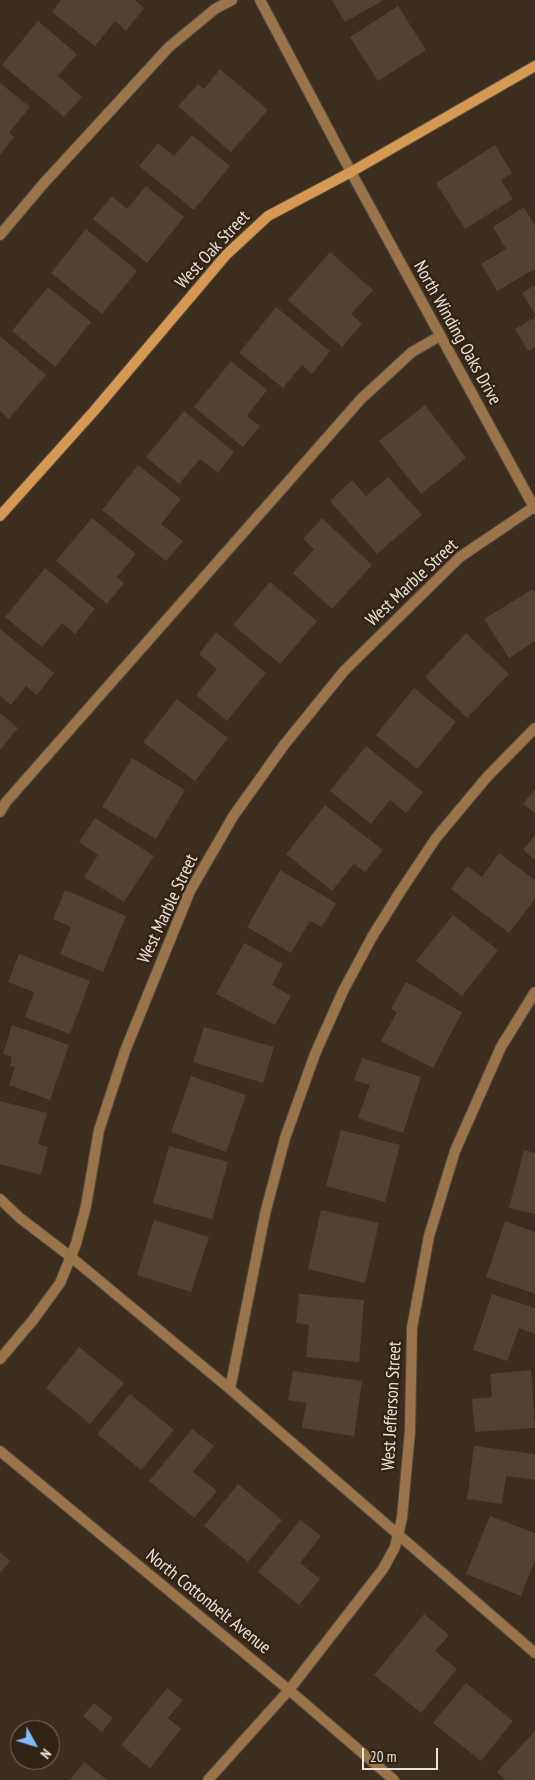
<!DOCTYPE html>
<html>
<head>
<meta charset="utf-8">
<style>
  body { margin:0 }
  #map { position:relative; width:535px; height:1780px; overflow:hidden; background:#3c2e1f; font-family:"PT Sans Narrow",sans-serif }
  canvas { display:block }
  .north { position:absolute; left:10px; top:1720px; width:50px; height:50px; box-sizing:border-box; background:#322415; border:1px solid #7c7063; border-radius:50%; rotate:129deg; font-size:14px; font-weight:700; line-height:20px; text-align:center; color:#ece2d9 }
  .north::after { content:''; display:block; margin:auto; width:18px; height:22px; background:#7ebdf9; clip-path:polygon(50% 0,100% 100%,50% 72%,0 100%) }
  .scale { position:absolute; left:362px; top:1748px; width:76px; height:22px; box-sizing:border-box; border:2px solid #ece2d9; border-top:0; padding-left:6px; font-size:15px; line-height:18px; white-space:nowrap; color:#ece2d9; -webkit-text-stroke:4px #322415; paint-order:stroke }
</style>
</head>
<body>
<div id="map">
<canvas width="535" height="1780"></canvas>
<div class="north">N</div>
<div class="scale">20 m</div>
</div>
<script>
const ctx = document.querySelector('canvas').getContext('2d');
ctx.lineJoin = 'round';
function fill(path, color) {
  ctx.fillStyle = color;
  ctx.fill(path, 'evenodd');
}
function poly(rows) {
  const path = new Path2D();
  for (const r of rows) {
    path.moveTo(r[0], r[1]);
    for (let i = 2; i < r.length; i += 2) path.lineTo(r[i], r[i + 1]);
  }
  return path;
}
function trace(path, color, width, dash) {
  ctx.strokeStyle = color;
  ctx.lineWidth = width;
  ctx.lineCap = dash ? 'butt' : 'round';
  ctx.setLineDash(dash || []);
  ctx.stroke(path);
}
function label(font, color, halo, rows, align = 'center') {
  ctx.font = font + ' "PT Sans Narrow",sans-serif';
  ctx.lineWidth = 5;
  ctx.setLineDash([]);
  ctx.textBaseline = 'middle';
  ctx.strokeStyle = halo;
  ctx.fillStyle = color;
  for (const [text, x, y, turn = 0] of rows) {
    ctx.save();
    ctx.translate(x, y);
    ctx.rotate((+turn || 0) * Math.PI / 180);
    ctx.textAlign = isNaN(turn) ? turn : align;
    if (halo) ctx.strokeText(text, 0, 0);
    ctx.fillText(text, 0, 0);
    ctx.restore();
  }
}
fill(poly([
  [61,0,135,0,144,8,126,31,115,21,95,46,52,12],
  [332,0,384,0,345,22],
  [398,6,426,50,378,81,350,37],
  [38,21,77,54,58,76,82,97,64,117,2,65],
  [220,69,268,110,231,152,178,106,198,84,204,89],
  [0,83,30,107,9,133,14,137,0,155],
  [192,135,230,166,194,210,139,166,158,143,174,156],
  [495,145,512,173,501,180,513,199,465,229,436,183],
  [146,186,184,217,147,263,93,219,112,196,127,209],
  [524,207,535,226,535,269,497,291,481,264,506,249,493,227],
  [86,229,137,271,102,314,51,273],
  [330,252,373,290,351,314,362,324,342,347,288,300],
  [535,285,535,314,522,293],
  [48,287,91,322,55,367,12,331],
  [276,307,330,351,312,374,302,365,283,388,239,353],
  [535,317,535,347,528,351,515,329],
  [0,336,46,375,9,419,0,411],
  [231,361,267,390,247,416,260,426,243,447,194,407],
  [425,405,466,458,421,494,379,441],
  [184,411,234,452,218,473,200,459,179,484,146,457],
  [138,465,181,499,161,524,183,541,166,561,102,510],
  [388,477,422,515,377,554,330,501,352,480,366,496],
  [92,518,136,554,117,577,124,583,107,604,56,561],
  [322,518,372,565,332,609,293,573,314,549,303,539],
  [45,568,95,609,75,634,62,623,42,647,5,617],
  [270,582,317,621,280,664,233,625],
  [533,589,535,592,535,641,509,658,484,619],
  [0,629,54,673,37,695,26,686,11,705,0,696],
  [216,632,266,673,227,721,196,695,217,669,199,654],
  [466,633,509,674,467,718,425,677],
  [414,688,456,722,417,769,376,735],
  [177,699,228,738,195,781,143,742],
  [0,713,18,728,0,750],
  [366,746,423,792,406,813,390,800,371,824,330,791],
  [132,758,185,790,156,839,102,807],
  [535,789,535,813,523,804],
  [325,805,383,850,365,872,354,864,332,891,286,854],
  [95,818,154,856,124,902,84,877,98,855,79,842],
  [535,835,535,860,523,850],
  [499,853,535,880,535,899,509,933,451,889,467,866,482,877],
  [280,870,336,903,322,927,310,921,291,953,247,927],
  [65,890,126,916,103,972,60,954,71,927,53,919],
  [453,915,498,950,462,996,416,961],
  [244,943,283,964,272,985,291,996,275,1025,216,994],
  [19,954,90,981,70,1034,25,1017,34,992,8,982],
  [406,982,462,1012,433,1068,381,1041,397,1012,391,1009],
  [12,1025,69,1045,50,1100,9,1085,15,1067,10,1066,12,1057,3,1054],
  [204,1027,274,1047,263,1083,193,1062],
  [362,1058,421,1077,403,1133,358,1118,370,1085,354,1080],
  [191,1076,246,1095,226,1152,171,1132],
  [0,1101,47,1113,38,1144,48,1147,41,1175,0,1164],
  [341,1130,400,1145,385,1202,326,1186],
  [169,1146,228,1162,212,1219,153,1203],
  [524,1150,535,1153,535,1214,509,1208],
  [321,1210,379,1223,365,1283,308,1269],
  [154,1220,209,1237,191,1292,137,1275],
  [505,1221,535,1232,535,1294,486,1277],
  [299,1294,364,1300,359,1362,306,1357,309,1325,296,1323],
  [492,1294,535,1308,535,1334,519,1328,507,1361,473,1350],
  [79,1347,124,1383,90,1424,46,1388],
  [531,1370,535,1428,475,1432,472,1399,492,1397,490,1374],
  [293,1371,362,1381,354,1436,302,1428,306,1403,288,1400],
  [130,1394,174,1430,141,1470,97,1434],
  [192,1429,214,1446,193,1472,217,1491,194,1518,149,1481],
  [474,1446,535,1454,535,1480,506,1476,502,1504,467,1499],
  [238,1484,282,1520,248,1562,204,1526],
  [490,1516,535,1533,535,1560,521,1596,466,1574],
  [300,1520,321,1536,300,1563,320,1579,299,1605,258,1572],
  [0,1552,10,1561,0,1573],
  [424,1614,449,1635,435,1651,457,1669,421,1713,374,1675],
  [466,1683,513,1721,481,1761,433,1723],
  [167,1688,183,1700,168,1718,181,1729,150,1768,121,1745],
  [94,1703,113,1718,102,1732,83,1716],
  [535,1731,535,1780,506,1780,497,1772],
  [84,1762,107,1780,70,1780]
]), '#514232');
const lane = poly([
  [0,235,44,183,169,47,215,9,232,0],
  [535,728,487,777,436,838,400,892,372,937,343,991,315,1054,285,1138,265,1214,230,1389,535,1653],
  [0,812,6,802,361,399,412,352,440,336],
  [0,1199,20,1218,71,1257,230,1389]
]);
const street = poly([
  [260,0,351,172,535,509],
  [0,1359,33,1320,60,1283,76,1244,86,1206,99,1130,125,1051,190,891,234,815,284,745,344,671,460,557,534,507],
  [0,1451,289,1690,394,1780],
  [208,1780,289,1690,383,1569,395,1547,402,1518,410,1431,412,1328,429,1236,455,1151,501,1047,535,992]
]);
const secondary = poly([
  [0,516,94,411,226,255,268,216,351,172,535,66]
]);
trace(lane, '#584b3d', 12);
trace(street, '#584b3d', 12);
trace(secondary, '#584b3d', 12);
trace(lane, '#9a744a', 10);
trace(street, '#9a744a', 10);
trace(secondary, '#d69953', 10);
label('18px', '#ece2d9', '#322415', [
  ["West Oak Street",213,250,-47],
  ["North Winding Oaks Drive",457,333,61],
  ["West Marble Street",412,583,-43],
  ["West Marble Street",168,909,-65],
  ["West Jefferson Street",392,1406,-87],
  ["North Cottonbelt Avenue",208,1602,39]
]);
</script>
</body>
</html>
